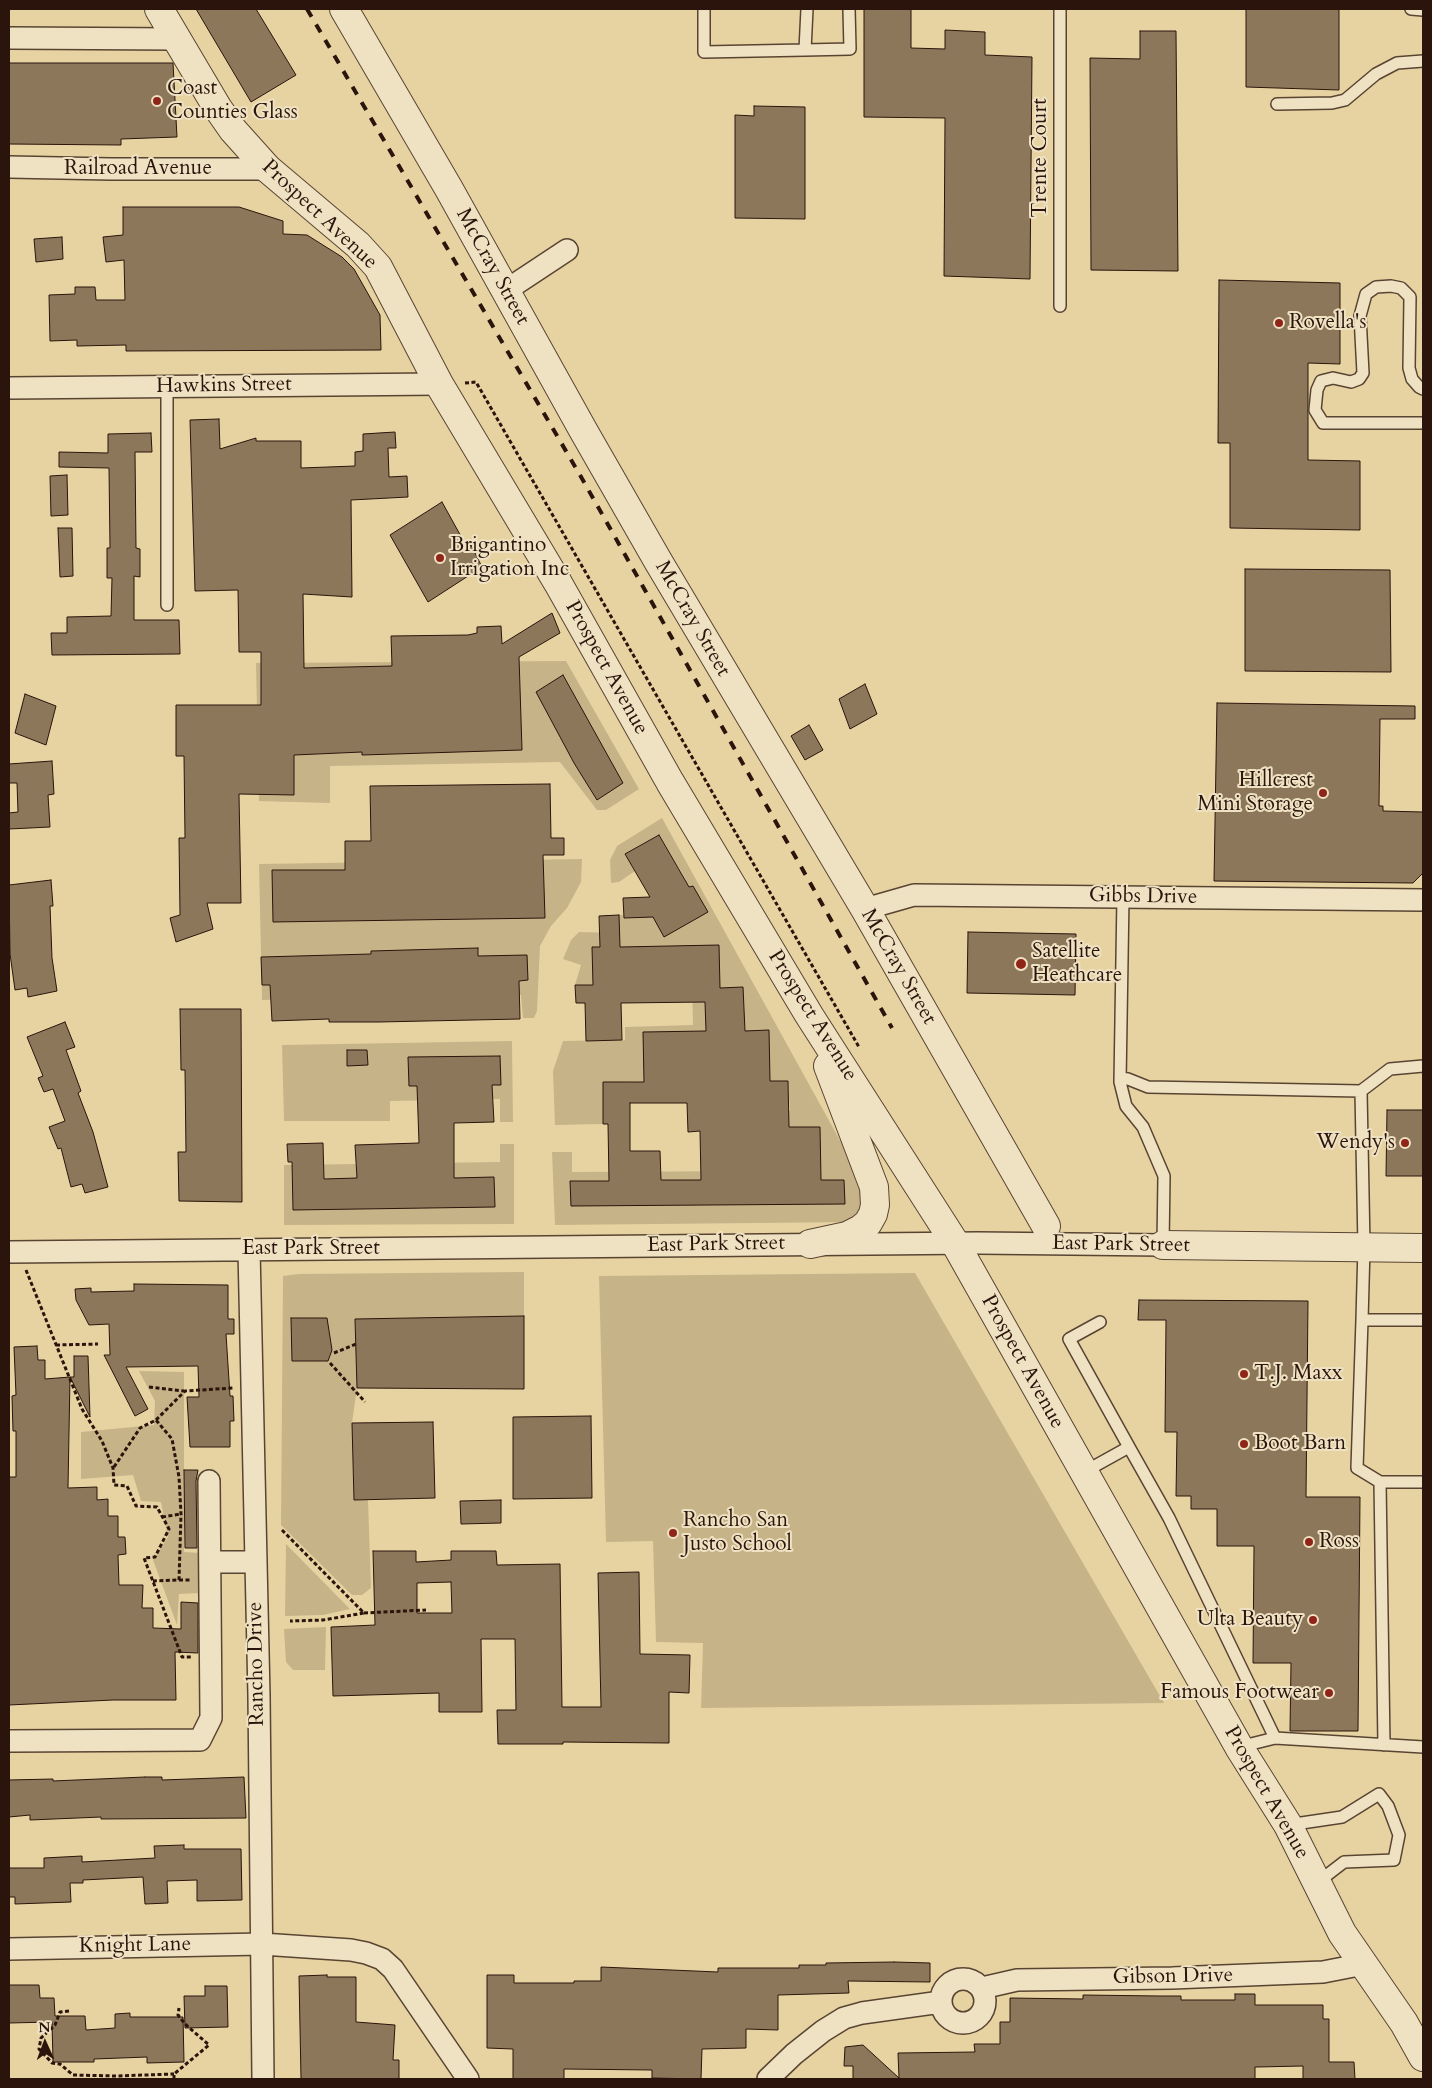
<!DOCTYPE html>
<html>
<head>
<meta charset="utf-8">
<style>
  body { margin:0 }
  #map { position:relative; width:1432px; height:2088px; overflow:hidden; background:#e7d3a2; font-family:Cardo,serif }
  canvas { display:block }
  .frame { position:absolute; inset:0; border:10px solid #2a140c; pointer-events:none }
  .north { position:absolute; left:20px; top:2018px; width:50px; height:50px; -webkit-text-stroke:4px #efe2c3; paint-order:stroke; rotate:358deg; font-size:14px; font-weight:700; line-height:20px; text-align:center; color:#2a140c }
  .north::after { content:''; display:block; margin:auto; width:18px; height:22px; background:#2a140c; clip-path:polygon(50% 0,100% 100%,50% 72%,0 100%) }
</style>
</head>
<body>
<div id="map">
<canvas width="1432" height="2088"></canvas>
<div class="frame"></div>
<div class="north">N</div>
</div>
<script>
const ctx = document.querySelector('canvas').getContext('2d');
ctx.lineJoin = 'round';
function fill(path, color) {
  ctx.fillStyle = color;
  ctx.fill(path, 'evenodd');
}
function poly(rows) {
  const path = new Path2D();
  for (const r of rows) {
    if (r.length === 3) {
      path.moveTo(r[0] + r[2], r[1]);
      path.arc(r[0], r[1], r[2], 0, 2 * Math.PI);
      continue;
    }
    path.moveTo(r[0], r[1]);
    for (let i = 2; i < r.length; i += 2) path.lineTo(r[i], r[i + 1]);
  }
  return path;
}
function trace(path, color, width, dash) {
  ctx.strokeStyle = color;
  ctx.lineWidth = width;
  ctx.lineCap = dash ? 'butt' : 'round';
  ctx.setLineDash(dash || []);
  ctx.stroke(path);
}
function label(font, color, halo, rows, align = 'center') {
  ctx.font = font + ' Cardo,serif';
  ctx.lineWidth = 4;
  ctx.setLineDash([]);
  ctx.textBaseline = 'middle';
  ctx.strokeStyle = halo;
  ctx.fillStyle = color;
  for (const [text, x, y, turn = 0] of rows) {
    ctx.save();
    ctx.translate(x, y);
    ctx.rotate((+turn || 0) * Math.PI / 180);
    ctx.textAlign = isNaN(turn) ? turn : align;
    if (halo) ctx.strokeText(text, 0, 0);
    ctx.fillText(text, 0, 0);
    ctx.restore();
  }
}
fill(poly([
  [566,661,639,789,606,810,597,810,560,762,330,766,330,803,259,801,256,663],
  [662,818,869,1193,855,1222,555,1225,552,1152,572,1152,572,1172,765,1171,765,1113,790,1111,788,1081,603,1082,603,1124,555,1125,553,1071,563,1041,625,1040,625,1027,693,1025,692,983,575,985,581,965,563,959,571,940,579,932,619,933,619,915,624,915,624,918,707,912,692,886,652,909,651,899,685,879,659,835,625,854,635,871,619,882,611,883,610,860,617,846],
  [582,859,581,882,567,908,551,926,540,946,537,1011,534,1018,523,1018,521,995,262,1000,259,864],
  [512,1041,513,1122,500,1122,500,1099,390,1101,390,1121,284,1121,282,1045],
  [500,1144,514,1144,514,1224,284,1225,284,1165,500,1162],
  [524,1272,524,1316,355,1319,357,1388,352,1423,354,1499,368,1500,371,1588,362,1595,352,1595,281,1525,283,1276,299,1274],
  [915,1273,1164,1703,701,1708,703,1643,656,1642,653,1541,606,1542,599,1276],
  [139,1371,184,1372,184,1552,201,1553,200,1593,179,1594,177,1625,153,1560,168,1537,161,1502,141,1501,133,1475,81,1479,81,1432,154,1425,155,1401],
  [286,1544,350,1609,323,1615,285,1616],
  [326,1627,325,1670,293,1670,286,1662,284,1629]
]), '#c7b388');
const building = poly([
  [196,9,256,9,296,75,251,102,196,9],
  [864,9,911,9,911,48,945,49,945,30,985,32,985,55,1032,57,1030,279,944,276,945,118,864,117,864,9],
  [1246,9,1339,9,1339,90,1246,87,1246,9],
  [1140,31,1176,31,1178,271,1091,270,1090,58,1140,59,1140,31],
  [9,63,173,63,177,137,121,139,121,145,9,144,9,63],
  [754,106,805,107,805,219,735,218,735,115,754,116,754,106],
  [123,207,239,207,283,221,283,234,307,235,342,257,354,269,380,315,381,350,126,351,126,345,77,346,77,340,50,341,49,295,75,294,75,287,95,287,96,300,125,300,124,260,106,262,103,237,123,235,123,207],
  [62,237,63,259,36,262,34,239,62,237],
  [1219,280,1340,283,1340,364,1308,363,1308,460,1360,461,1360,530,1230,528,1230,443,1218,443,1219,280],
  [219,419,220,449,256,438,256,441,301,441,301,468,355,466,355,452,363,451,363,434,395,432,396,448,388,448,389,477,407,476,408,497,351,500,352,597,303,594,304,668,392,666,391,636,468,635,477,633,477,627,501,626,502,644,552,613,560,633,519,657,522,750,362,755,362,752,294,755,294,795,239,794,241,903,207,903,213,929,176,942,170,918,180,915,179,838,185,838,184,756,176,756,176,705,261,705,261,652,239,652,238,590,195,591,190,420,219,419],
  [151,433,152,452,135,452,136,548,140,549,140,577,134,576,134,620,179,620,180,654,52,655,51,633,67,633,67,617,111,616,112,578,107,578,107,548,110,548,109,468,59,467,59,452,108,453,108,434,151,433],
  [67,475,68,515,51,516,50,476,67,475],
  [442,502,468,549,471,545,482,567,428,602,390,535,442,502],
  [58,528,72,528,73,576,60,577,58,528],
  [1245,569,1390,570,1391,672,1245,671,1245,569],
  [563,675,623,783,597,800,574,763,536,692,563,675],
  [865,684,877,714,850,729,839,699,865,684],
  [25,694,56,706,46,745,15,733,25,694],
  [1217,703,1415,706,1415,719,1380,719,1379,806,1383,806,1383,811,1423,812,1423,873,1413,883,1214,881,1217,703],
  [809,725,823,750,805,760,791,736,809,725],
  [52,761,54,794,48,795,50,827,9,829,9,813,18,812,17,783,9,783,9,764,52,761],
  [550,784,551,838,564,838,564,855,543,855,545,918,273,922,272,870,345,870,345,841,371,841,370,786,550,784],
  [659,835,689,887,693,886,708,912,664,937,653,917,624,918,623,898,650,897,625,854,659,835],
  [51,880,53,906,50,906,52,958,57,991,28,997,27,988,15,990,10,954,9,885,51,880],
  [619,915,620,947,719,945,720,988,743,987,745,1031,769,1030,770,1081,788,1081,789,1127,820,1127,821,1180,844,1180,845,1204,571,1206,570,1181,609,1181,608,1124,603,1124,603,1082,644,1082,643,1032,706,1031,705,1002,621,1003,622,1040,586,1041,585,1003,576,1003,575,985,593,985,592,947,600,947,599,916,619,915],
  [630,1103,687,1103,688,1132,700,1131,701,1180,661,1180,660,1151,630,1151,630,1103],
  [968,932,1076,934,1075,995,967,993,968,932],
  [478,948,478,956,527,955,528,980,519,981,520,1019,379,1022,329,1022,329,1019,272,1021,270,985,262,985,261,957,371,954,371,951,478,948],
  [180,1009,241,1009,242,1202,179,1201,178,1152,186,1152,185,1070,181,1070,180,1009],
  [65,1022,75,1047,66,1050,81,1091,78,1093,93,1132,108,1187,85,1193,82,1184,71,1187,61,1148,58,1149,49,1127,65,1121,53,1089,44,1092,38,1078,43,1076,27,1037,65,1022],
  [347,1050,367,1050,368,1065,347,1066,347,1050],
  [500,1056,501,1085,492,1085,494,1122,454,1123,454,1178,494,1177,495,1207,293,1210,292,1162,288,1162,287,1144,323,1143,324,1179,357,1178,355,1145,419,1143,417,1086,409,1086,408,1057,500,1056],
  [1387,1110,1423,1110,1423,1176,1386,1176,1387,1110],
  [134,1284,228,1285,228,1319,234,1319,234,1334,226,1334,230,1396,233,1396,234,1421,230,1421,230,1447,190,1447,187,1397,199,1397,198,1366,126,1367,148,1409,135,1416,104,1355,110,1355,109,1324,89,1325,76,1300,75,1289,91,1288,91,1292,134,1291,134,1284],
  [1139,1300,1308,1301,1306,1497,1360,1497,1358,1731,1290,1731,1291,1663,1253,1663,1254,1546,1217,1546,1217,1509,1191,1509,1191,1496,1176,1496,1177,1432,1165,1432,1166,1320,1138,1320,1139,1300],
  [524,1316,524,1389,357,1388,355,1319,524,1316],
  [291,1318,327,1318,332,1350,328,1361,292,1361,291,1318],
  [37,1346,38,1360,45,1360,45,1379,70,1377,68,1488,97,1487,97,1500,108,1499,108,1516,118,1516,118,1537,125,1537,126,1554,118,1555,119,1585,143,1585,142,1608,153,1608,153,1628,181,1629,181,1602,198,1603,198,1653,175,1652,176,1700,113,1700,9,1705,9,1477,16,1477,16,1431,13,1431,12,1396,16,1395,14,1347,37,1346],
  [74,1356,88,1356,90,1417,70,1377,74,1377,74,1356],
  [591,1416,592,1498,513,1499,513,1417,591,1416],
  [433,1422,435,1498,354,1500,352,1423,433,1422],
  [184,1470,198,1470,196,1481,197,1548,185,1548,184,1470],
  [501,1500,501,1523,461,1524,460,1501,501,1500],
  [373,1551,416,1551,416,1562,451,1560,451,1551,496,1551,497,1565,560,1564,562,1707,601,1707,598,1573,639,1572,640,1654,690,1655,689,1693,669,1692,669,1743,563,1742,563,1744,498,1744,497,1710,516,1710,515,1639,481,1639,482,1712,439,1712,439,1693,333,1696,331,1627,375,1625,373,1551],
  [451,1582,452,1613,417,1613,417,1583,451,1582],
  [145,1777,162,1777,162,1780,244,1777,246,1818,101,1819,101,1817,30,1820,30,1815,9,1817,9,1780,53,1779,53,1781,145,1777],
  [184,1845,184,1849,241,1849,242,1900,197,1901,197,1880,167,1881,168,1903,145,1904,143,1877,83,1880,83,1883,70,1883,71,1902,15,1904,15,1897,9,1897,9,1868,44,1868,44,1858,82,1856,82,1862,155,1858,154,1846,184,1845],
  [894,1962,930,1963,930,1982,848,1981,849,1993,778,1995,778,2030,746,2029,746,2048,702,2049,701,2079,652,2078,652,2070,564,2069,564,2079,513,2079,513,2049,487,2048,487,1975,514,1975,514,1983,574,1983,574,1981,601,1981,601,1967,718,1972,718,1968,799,1968,799,1965,826,1965,826,1963,894,1962],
  [327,1975,327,1977,356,1977,356,2022,395,2025,393,2060,399,2060,399,2079,301,2079,299,1976,327,1975],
  [9,1985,39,1985,40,1998,54,1998,55,2016,85,2016,86,2030,115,2028,115,2014,130,2013,130,2017,183,2017,184,2062,147,2063,147,2057,94,2059,94,2062,53,2062,52,2022,9,2023,9,1985],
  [205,1986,227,1986,228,2027,185,2028,184,1996,205,1996,205,1986],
  [1235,1994,1255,1994,1255,2005,1323,2005,1323,2019,1329,2019,1329,2062,1354,2062,1355,2079,1303,2079,1303,2066,1257,2067,1255,2067,1255,2079,853,2079,853,2066,844,2066,845,2047,863,2045,899,2078,898,2053,975,2052,974,2044,1000,2044,1000,2022,1010,2022,1010,1998,1083,1999,1083,1995,1160,1996,1181,1996,1181,2000,1235,2000,1235,1994]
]);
fill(building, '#8c775a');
trace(building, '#2a140c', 1);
const service = poly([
  [704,9,704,52,805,50,807,9],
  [1411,9,1423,10],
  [805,50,850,49,849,9],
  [1277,104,1332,103,1345,100,1376,74,1397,63,1423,61],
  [1060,306,1060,9],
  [167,387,167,605],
  [1423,389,1419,387,1412,379,1409,368,1410,297,1401,288,1391,286,1376,287,1366,294,1360,316,1363,373,1359,379,1351,382,1333,378,1321,381,1317,390,1315,410,1323,423,1423,423],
  [1123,897,1120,1082,1126,1106,1143,1127,1164,1176,1163,1245],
  [1120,1078,1128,1079,1148,1087,1361,1091,1390,1069,1423,1066],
  [1361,1091,1364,1247,1362,1320,1423,1320],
  [1362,1320,1357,1468,1380,1482,1384,1745],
  [1129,1447,1169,1518,1275,1738],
  [1084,1472,1129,1447,1069,1339,1100,1322],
  [1380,1482,1423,1482],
  [1239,1747,1275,1738,1423,1747],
  [1288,1825,1342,1817,1379,1794,1388,1806,1399,1835,1394,1860,1344,1862,1318,1882]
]);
const minor = poly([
  [9,38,177,39],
  [9,167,111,169,268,169],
  [505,291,567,250],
  [9,388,439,384],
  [865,909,914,895,1423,900],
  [249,1250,259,1696,263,2079],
  [9,1252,978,1243,1163,1245],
  [210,1562,255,1562],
  [9,1741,200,1740,211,1718,209,1481],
  [9,1949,262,1944,351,1950,366,1953,382,1959,393,1969,468,2079],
  [963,2001,22],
  [982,1988,1017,1980,1172,1978,1323,1972,1364,1964],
  [768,2079,794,2054,823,2031,844,2018,862,2013,941,2002]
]);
const tertiary = poly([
  [159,9,217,107,233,130,268,169,358,245,378,267,439,384,558,583,670,782,809,1015,955,1243,1239,1747,1288,1825,1342,1933,1404,2023,1423,2057],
  [344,9,449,189,583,430,658,561,865,909,1046,1226],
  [810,1244,847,1236,861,1229,868,1223,873,1214,875,1205,874,1187,828,1066],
  [1163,1245,1423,1248]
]);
trace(service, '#594432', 14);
trace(minor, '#594432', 24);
trace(tertiary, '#594432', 30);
trace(poly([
  [465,383,476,382,859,1047],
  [26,1270,82,1409,102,1441,113,1468,114,1485,127,1486,136,1506,157,1507,169,1529,155,1557,144,1558,182,1657,192,1657],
  [56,1345,98,1344],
  [334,1353,356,1344],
  [330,1363,365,1402],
  [149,1387,184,1391],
  [156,1420,185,1391,233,1388],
  [114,1467,140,1428,156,1420,172,1439,179,1477,181,1514,179,1580,153,1581],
  [162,1517,181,1514],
  [282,1530,364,1613,323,1620,290,1621],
  [179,1580,190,1580],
  [364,1613,426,1610],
  [69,2011,60,2012,55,2025,41,2038,39,2049,52,2063,60,2064,73,2075,117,2076,174,2074],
  [174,2079,174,2074,209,2045,185,2024,178,2015,179,2008]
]), '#2a140c', 3, [4, 2.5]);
trace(service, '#efe2c3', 11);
trace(minor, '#efe2c3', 21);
trace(tertiary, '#efe2c3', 28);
trace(poly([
  [307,9,580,475,892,1028]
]), '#2a140c', 4, [9, 9]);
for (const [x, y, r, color] of [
  [157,101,5,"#8f2418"],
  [1279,323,5,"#8f2418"],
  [440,558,5,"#8f2418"],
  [1323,793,5,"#8f2418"],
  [1021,964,6,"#8f2418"],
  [1405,1143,5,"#8f2418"],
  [1244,1374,5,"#8f2418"],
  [1244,1444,5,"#8f2418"],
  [673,1533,5,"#8f2418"],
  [1309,1542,5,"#8f2418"],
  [1313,1620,5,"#8f2418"],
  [1329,1693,5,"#8f2418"]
]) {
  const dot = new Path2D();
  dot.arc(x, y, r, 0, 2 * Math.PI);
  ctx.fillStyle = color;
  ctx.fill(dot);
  trace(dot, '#efe2c3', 2);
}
label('21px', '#2a140c', '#efe2c3', [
  ["Coast",167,89],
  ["Counties Glass",167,113],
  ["Rovella's",1289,323],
  ["Brigantino",450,546],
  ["Irrigation Inc",450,570],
  ["Hillcrest",1313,781,"right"],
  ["Mini Storage",1313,805,"right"],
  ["Satellite",1032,952],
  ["Heathcare",1032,976],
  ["Wendy's",1395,1143,"right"],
  ["T.J. Maxx",1254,1374],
  ["Boot Barn",1254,1444],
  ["Rancho San",683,1521],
  ["Justo School",683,1545],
  ["Ross",1319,1542],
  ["Ulta Beauty",1303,1620,"right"],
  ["Famous Footwear",1319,1693,"right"]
], 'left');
label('21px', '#2a140c', '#efe2c3', [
  ["Trente Court",1041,158,-90],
  ["Railroad Avenue",138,169],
  ["Prospect Avenue",319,215,43],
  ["McCray Street",492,267,61],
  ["Hawkins Street",224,386,-1],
  ["McCray Street",692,619,60],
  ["Prospect Avenue",606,668,61],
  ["Gibbs Drive",1143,897,1],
  ["McCray Street",898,967,60],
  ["Prospect Avenue",812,1016,58],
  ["East Park Street",716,1245,-1],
  ["East Park Street",1121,1245,1],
  ["East Park Street",311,1249],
  ["Prospect Avenue",1022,1362,61],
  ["Rancho Drive",257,1664,-91],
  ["Prospect Avenue",1266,1793,60],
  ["Knight Lane",135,1946,-1],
  ["Gibson Drive",1173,1977,-1]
]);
</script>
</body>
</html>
